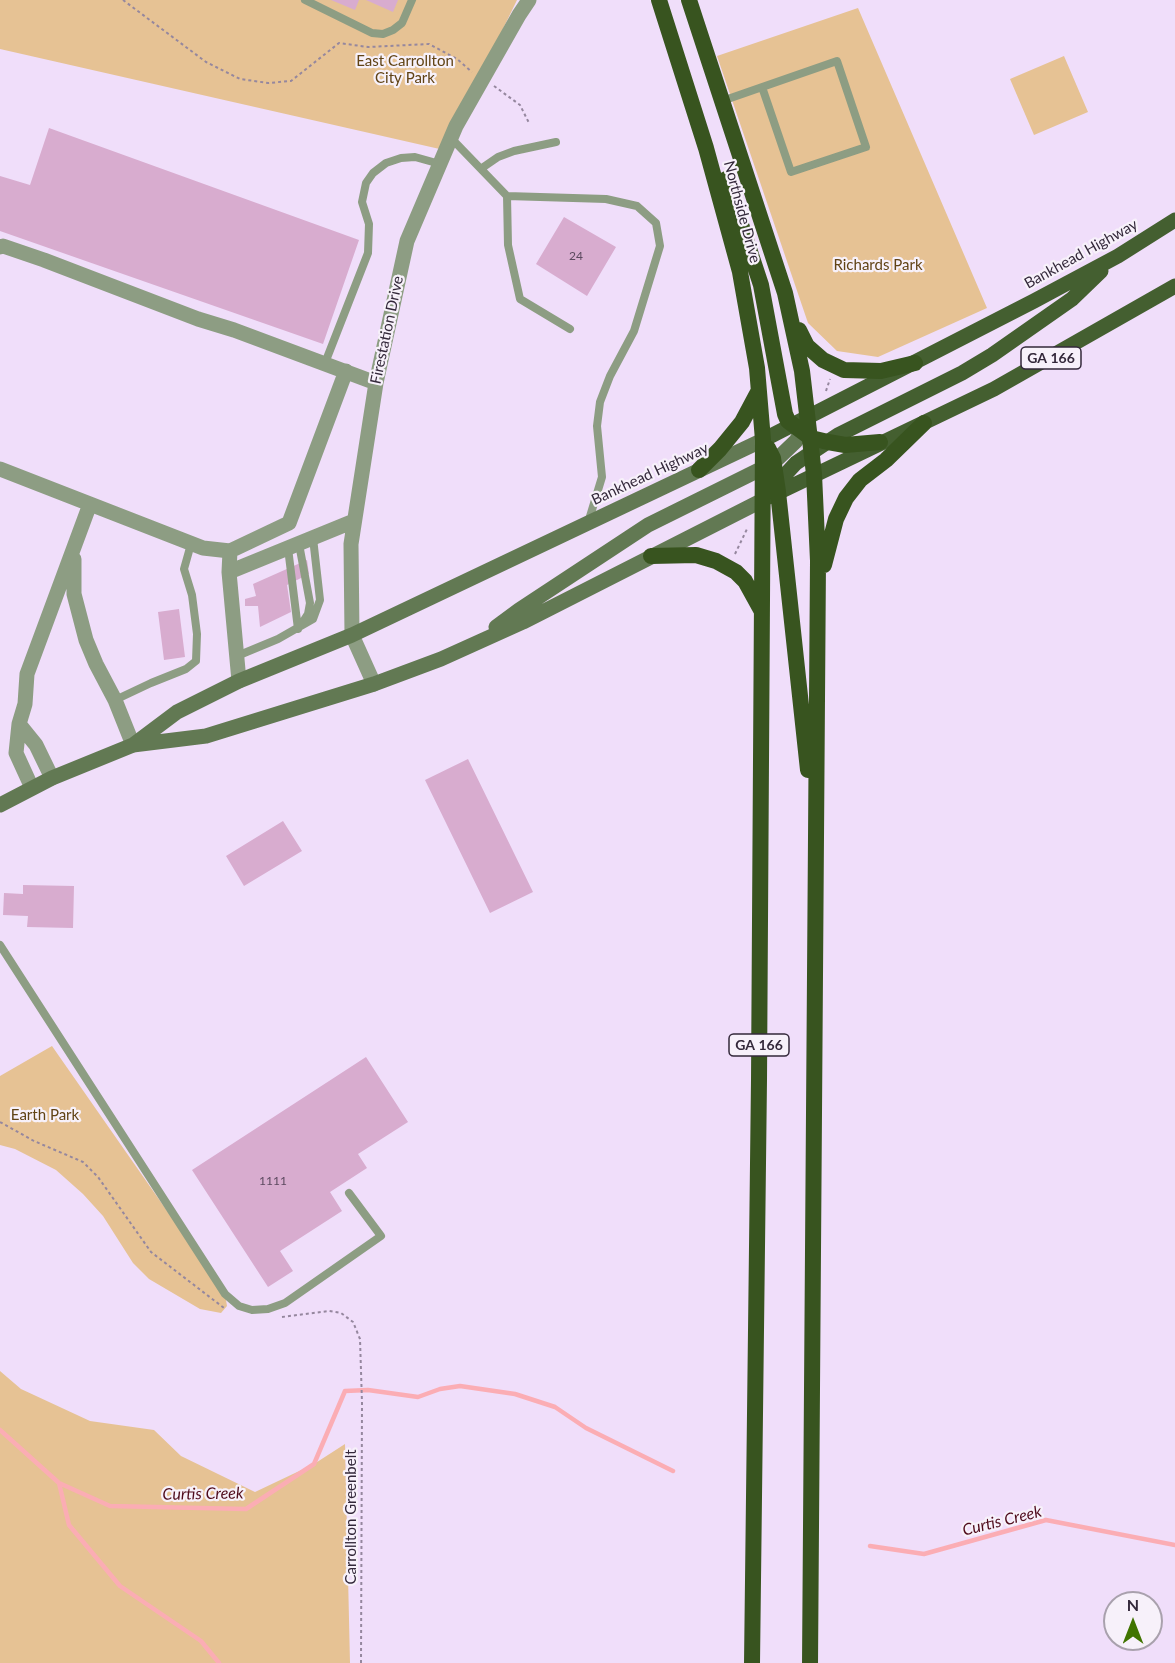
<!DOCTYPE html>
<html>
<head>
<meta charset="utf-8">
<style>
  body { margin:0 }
  #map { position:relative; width:1175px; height:1663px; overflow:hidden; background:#f0defa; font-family:Lato,sans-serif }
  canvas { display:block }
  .north { position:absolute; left:1103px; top:1591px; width:60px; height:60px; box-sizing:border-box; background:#f7f1fa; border:2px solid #a9a1ad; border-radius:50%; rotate:0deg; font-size:16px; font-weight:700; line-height:24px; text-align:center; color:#33283a }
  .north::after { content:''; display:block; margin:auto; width:21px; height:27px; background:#407400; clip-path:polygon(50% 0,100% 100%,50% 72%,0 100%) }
</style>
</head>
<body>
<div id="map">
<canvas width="1175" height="1663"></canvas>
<div class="north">N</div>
</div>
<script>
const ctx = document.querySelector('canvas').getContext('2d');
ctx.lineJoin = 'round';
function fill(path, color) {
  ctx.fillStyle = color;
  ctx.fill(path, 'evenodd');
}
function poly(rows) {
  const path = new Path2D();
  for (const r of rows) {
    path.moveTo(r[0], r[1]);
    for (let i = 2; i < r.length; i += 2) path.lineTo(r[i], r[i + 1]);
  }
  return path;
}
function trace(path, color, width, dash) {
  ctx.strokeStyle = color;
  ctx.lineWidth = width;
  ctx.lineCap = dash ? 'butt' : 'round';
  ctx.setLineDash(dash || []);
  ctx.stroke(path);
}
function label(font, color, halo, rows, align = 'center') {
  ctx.font = font + ' Lato,sans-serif';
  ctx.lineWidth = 4.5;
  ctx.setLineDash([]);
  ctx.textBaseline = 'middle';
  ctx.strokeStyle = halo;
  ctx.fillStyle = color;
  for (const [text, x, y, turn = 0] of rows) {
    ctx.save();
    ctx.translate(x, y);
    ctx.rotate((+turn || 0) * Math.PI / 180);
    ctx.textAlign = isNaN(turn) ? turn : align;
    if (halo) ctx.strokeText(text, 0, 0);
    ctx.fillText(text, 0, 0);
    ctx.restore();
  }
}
fill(poly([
  [0,0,517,0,444,150,0,49],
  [858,8,987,308,878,357,837,351,808,323,717,56],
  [1064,56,1088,112,1034,135,1010,79],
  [52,1046,225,1294,227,1306,221,1313,200,1309,149,1279,133,1263,103,1216,83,1194,56,1170,15,1149,0,1145,0,1076],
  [0,1371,21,1389,90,1421,154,1430,181,1456,255,1492,314,1464,345,1444,350,1663,0,1663]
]), '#e6c294');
trace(poly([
  [0,1430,59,1483,110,1506,246,1509,314,1464,345,1391,368,1390,418,1397,440,1389,460,1386,515,1394,555,1407,586,1428,673,1471],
  [59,1483,69,1525,120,1586,201,1641,219,1663],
  [870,1546,924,1554,1046,1520,1175,1545]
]), '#fbadb4', 4.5);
fill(poly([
  [331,0,359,0,355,10],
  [366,0,398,0,393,12],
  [49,128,359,240,323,344,0,231,0,176,30,185],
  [564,217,616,247,587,296,536,264],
  [307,560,309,574,287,585,291,612,260,627,258,606,245,606,245,599,256,596,253,584],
  [179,609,185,657,164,660,158,612],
  [468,759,533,892,490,913,425,780],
  [283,821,302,851,244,886,226,856],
  [23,885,74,886,73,928,27,927,28,916,3,915,4,893,23,894],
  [366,1057,408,1122,358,1154,367,1168,330,1192,342,1211,280,1251,293,1271,268,1287,192,1170]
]), '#d8accf');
trace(poly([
  [123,0,206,62,240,79,268,83,291,81,339,43,368,47,429,44,457,59,472,72],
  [494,86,520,105,529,123],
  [826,391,830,379],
  [735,554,747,529],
  [0,1122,34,1141,83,1162,98,1177,151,1252,224,1308],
  [282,1317,329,1311,341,1313,353,1322,360,1339,362,1403,361,1663]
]), '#95879e', 2, [3, 3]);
trace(poly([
  [305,0,372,33,383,34,393,30,402,23,412,0],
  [722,101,837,61,866,147,791,172,762,87],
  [451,138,507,196,508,245,520,299,570,329],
  [482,168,498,157,514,151,556,142],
  [507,196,606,199,637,206,656,223,660,246,634,331,610,376,600,402,597,426,602,477,588,523],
  [325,363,368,253,369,224,362,202,366,183,373,173,386,163,401,158,415,157,440,164],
  [299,544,310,603,308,614,301,625],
  [288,548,298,629],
  [237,656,278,639,313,619,320,600,313,538],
  [115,700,151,683,186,669,196,661,197,634,192,595,184,569,191,544],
  [0,945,225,1294,239,1306,252,1310,268,1309,285,1303,381,1236,349,1193]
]), '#8d9d83', 8);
trace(poly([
  [0,247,3,246,44,260,198,319,234,330,376,383],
  [0,469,203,548,230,551,229,572,354,521],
  [230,551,289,523,346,371],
  [74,559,74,594,86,640,96,664,115,700,133,745],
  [229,572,239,681],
  [374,684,352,635,351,544,376,383,407,241,456,126,519,15,529,0],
  [19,724,36,745,52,778],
  [32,788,16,753,19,724,25,704,27,674,90,504]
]), '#8d9d83', 15);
trace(poly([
  [496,627,519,610,648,525,773,463,796,441,807,421],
  [133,745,206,736,374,684,441,659,523,622,763,500],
  [0,805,52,778,133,745,177,712,239,681,352,635,763,440]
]), '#627953', 15);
trace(poly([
  [763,440,1034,301,1118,256,1175,220],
  [771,490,796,463,838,435,962,373,992,355,1072,299,1101,271],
  [769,497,994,389,1175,286]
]), '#445f30', 15);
trace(poly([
  [659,0,706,148,740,272,757,368,763,440,759,1080,752,1663],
  [689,0,785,293,802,371,814,474,818,561,810,1663],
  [726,179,761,285,785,414,788,421,811,438,828,442,845,445,880,442],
  [799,330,807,346,823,360,844,370,881,371,915,363],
  [768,448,773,458,778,492,808,770],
  [699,470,720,449,742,422,758,392],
  [651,556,696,555,716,561,736,572,745,581,761,610],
  [824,565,836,519,846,498,860,480,886,460,924,423]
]), '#38541f', 16);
label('12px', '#5c495f', null, [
  ["24",576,256],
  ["1111",273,1181]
]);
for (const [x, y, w] of [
  [1051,358,60],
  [759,1045,60]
]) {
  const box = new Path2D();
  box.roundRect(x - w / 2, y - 11, w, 22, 4.5);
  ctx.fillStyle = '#f7f1fa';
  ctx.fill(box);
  trace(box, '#33283a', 1.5);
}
label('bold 14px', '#33283a', null, [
  ["GA 166",1051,358],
  ["GA 166",759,1045]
]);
label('15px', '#614315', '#f7f1fa', [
  ["East Carrollton",405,61],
  ["City Park",405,78],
  ["Richards Park",878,265],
  ["Earth Park",45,1115]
]);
label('15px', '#33283a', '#f7f1fa', [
  ["Northside Drive",742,212,75],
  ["Bankhead Highway",1081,254,-29],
  ["Firestation Drive",387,330,-78],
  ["Bankhead Highway",650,474,-25],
  ["Carrollton Greenbelt",351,1517,-90]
]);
label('italic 16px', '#4f0b1b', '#f7f1fa', [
  ["Curtis Creek",203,1494,-1],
  ["Curtis Creek",1002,1521,-14]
]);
</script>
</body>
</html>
